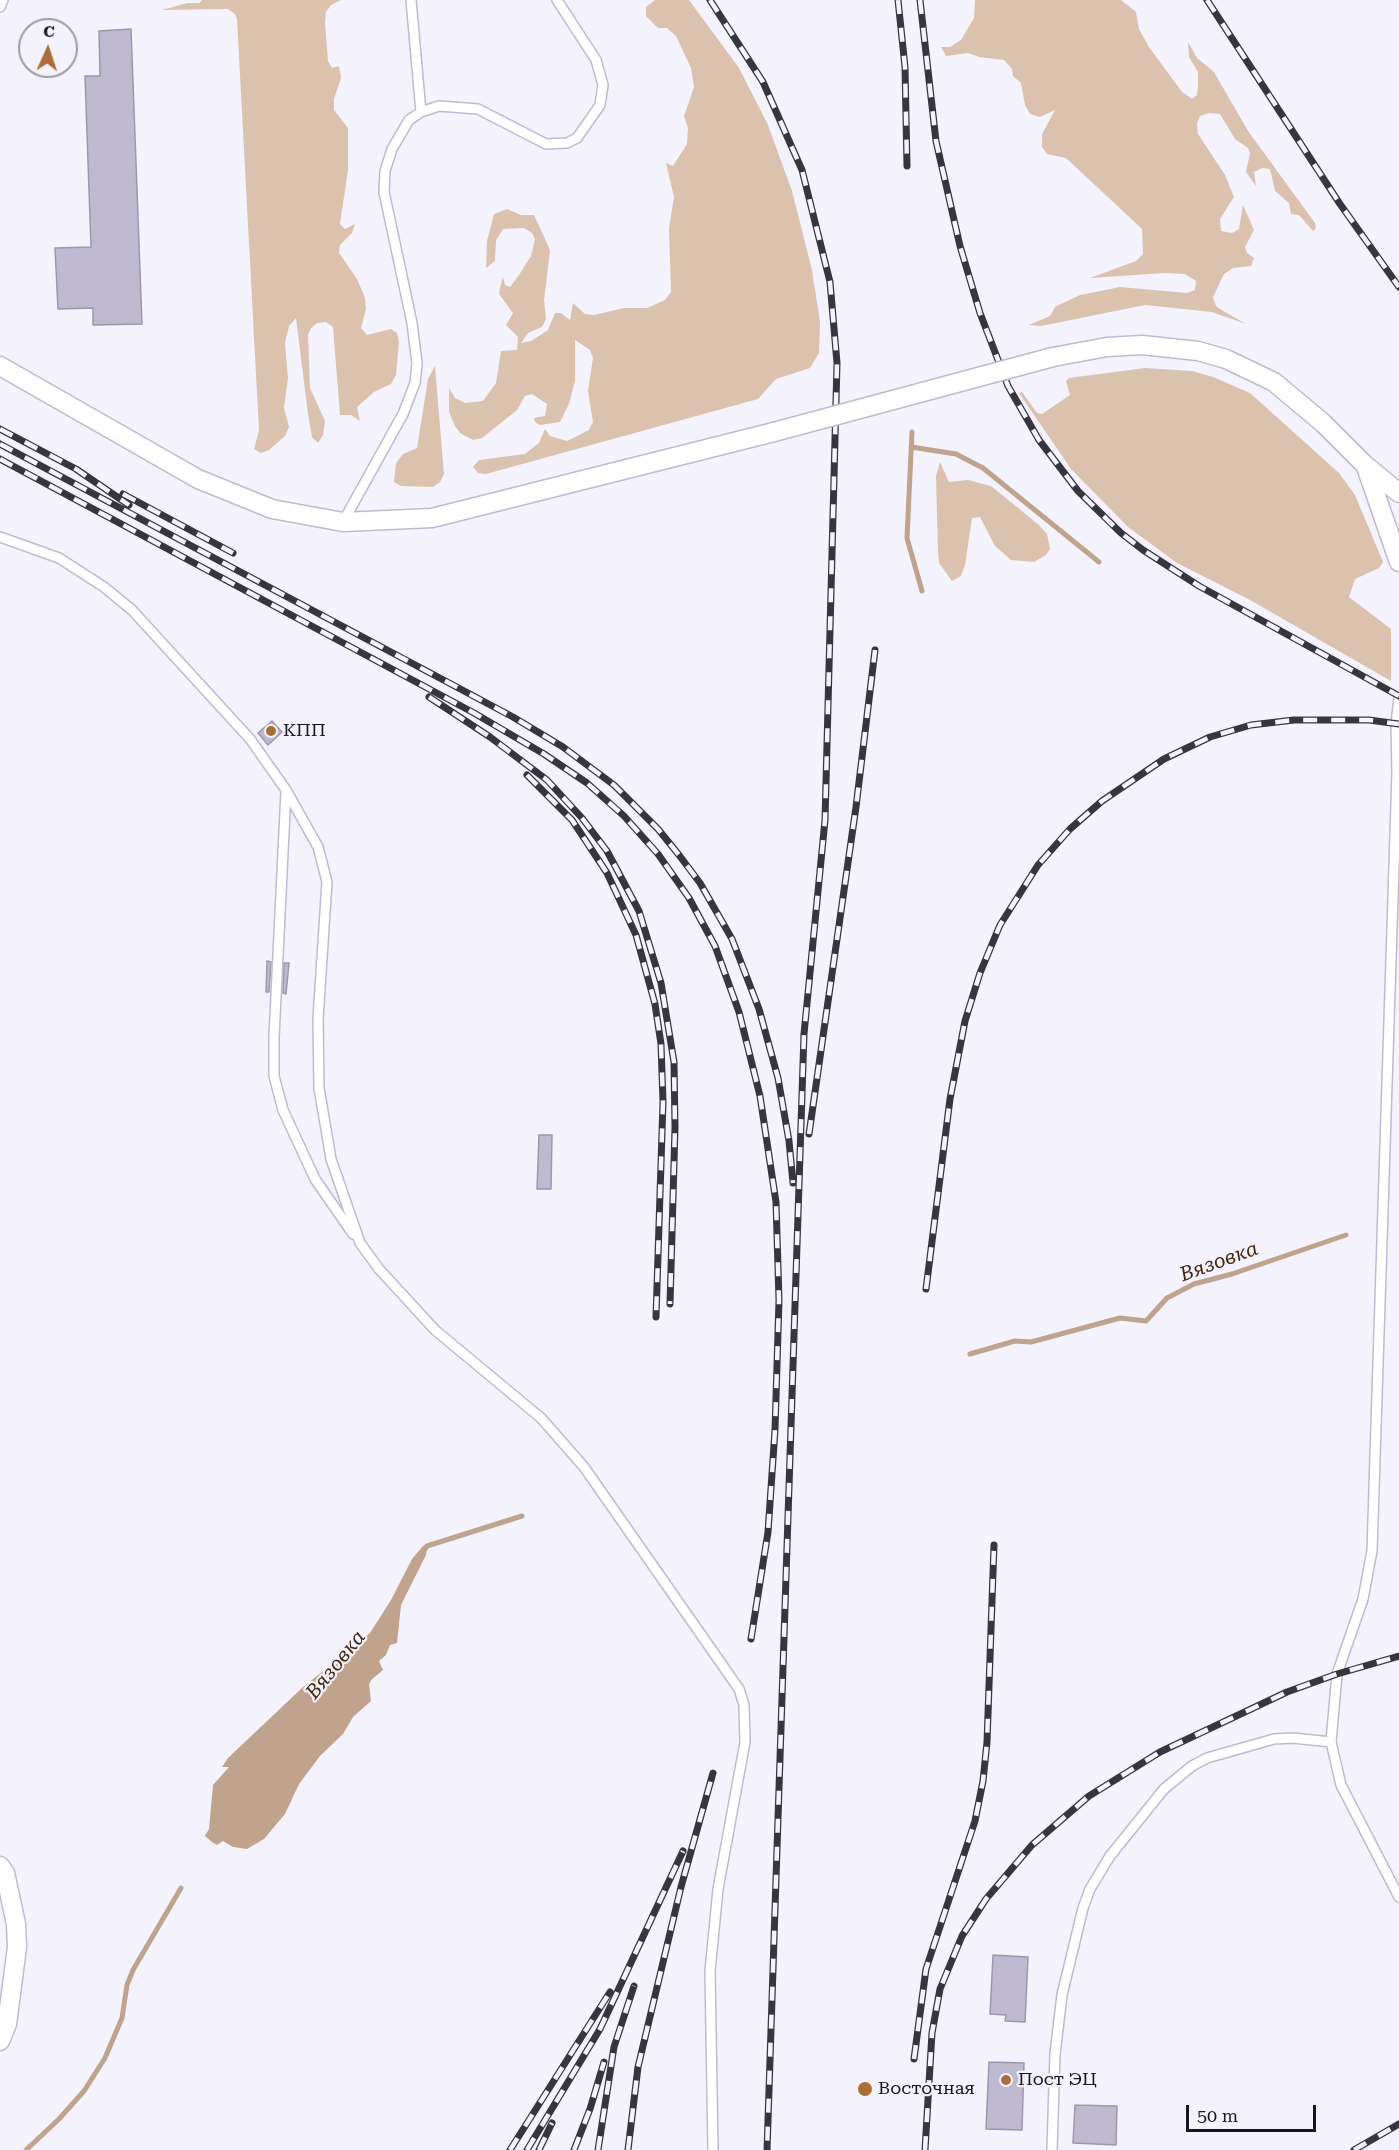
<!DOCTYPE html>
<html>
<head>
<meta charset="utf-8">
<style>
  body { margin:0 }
  #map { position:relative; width:1399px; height:2150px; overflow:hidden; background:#f4f2fc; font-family:"Roboto Serif",serif }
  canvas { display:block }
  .north { position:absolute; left:18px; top:18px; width:60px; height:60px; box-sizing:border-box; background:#f4f2fc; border:2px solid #9c9aa3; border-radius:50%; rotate:3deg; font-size:16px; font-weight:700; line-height:24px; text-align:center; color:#18161e }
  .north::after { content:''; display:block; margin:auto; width:21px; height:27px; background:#ad6d36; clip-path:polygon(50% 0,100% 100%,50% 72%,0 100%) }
  .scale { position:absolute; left:1186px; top:2105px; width:130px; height:27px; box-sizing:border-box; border:3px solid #18161e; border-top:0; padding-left:8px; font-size:18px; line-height:21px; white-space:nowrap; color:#18161e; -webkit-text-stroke:4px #f4f2fc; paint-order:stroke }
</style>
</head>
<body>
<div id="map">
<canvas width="1399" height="2150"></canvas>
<div class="north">С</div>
<div class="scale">50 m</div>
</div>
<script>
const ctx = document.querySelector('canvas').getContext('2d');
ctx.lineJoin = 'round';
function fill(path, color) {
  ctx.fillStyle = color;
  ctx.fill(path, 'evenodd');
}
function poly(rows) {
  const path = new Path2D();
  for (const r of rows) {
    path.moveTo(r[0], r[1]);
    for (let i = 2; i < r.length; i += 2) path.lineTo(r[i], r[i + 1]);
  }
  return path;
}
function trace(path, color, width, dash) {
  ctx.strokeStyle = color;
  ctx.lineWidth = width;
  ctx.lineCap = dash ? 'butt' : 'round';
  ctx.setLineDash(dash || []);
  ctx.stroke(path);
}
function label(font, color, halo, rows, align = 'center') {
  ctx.font = font + ' "Roboto Serif",serif';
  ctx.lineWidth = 4.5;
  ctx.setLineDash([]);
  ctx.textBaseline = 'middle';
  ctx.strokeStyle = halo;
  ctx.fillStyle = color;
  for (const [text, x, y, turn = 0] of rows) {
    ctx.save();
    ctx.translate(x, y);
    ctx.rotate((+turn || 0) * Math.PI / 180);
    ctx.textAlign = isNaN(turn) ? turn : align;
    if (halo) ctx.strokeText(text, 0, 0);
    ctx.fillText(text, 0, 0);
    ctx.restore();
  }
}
fill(poly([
  [202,0,341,0,331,5,326,12,325,23,328,61,332,68,339,66,341,78,334,99,334,110,348,128,348,170,340,224,345,229,355,224,352,233,340,245,339,253,357,279,365,298,366,309,361,328,367,335,391,329,397,333,399,342,396,375,391,384,374,392,357,407,360,421,351,415,340,415,333,327,326,322,317,323,311,328,308,335,310,388,325,421,323,435,318,443,312,437,308,414,296,318,289,326,285,343,288,378,284,408,289,427,285,436,269,450,261,453,254,449,259,430,237,19,235,14,228,9,162,10,187,3,199,3],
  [655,0,689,0,739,68,768,125,792,191,812,270,820,322,819,353,810,368,776,379,758,399,486,474,478,473,473,467,479,460,525,454,539,443,545,429,550,436,567,441,589,430,593,422,588,391,593,358,590,350,575,340,575,381,569,404,560,422,540,425,535,422,534,418,545,416,547,404,532,394,525,396,517,410,482,438,473,440,460,433,455,426,449,412,449,388,455,398,465,403,483,401,496,383,501,351,517,350,518,337,506,325,513,313,499,294,500,288,503,277,505,285,510,287,519,275,531,256,535,239,532,233,524,228,503,229,496,240,495,261,486,268,487,241,494,214,507,209,521,215,534,215,550,250,544,300,546,319,542,327,528,333,521,343,531,341,548,330,555,313,561,313,570,320,573,303,585,314,594,315,624,308,647,308,665,300,671,292,669,228,674,197,666,163,673,166,687,144,688,128,684,116,694,87,691,68,676,36,667,28,658,28,646,16,646,7],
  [975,0,1121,0,1136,12,1139,29,1149,47,1182,92,1192,99,1197,95,1198,86,1198,72,1189,57,1188,42,1197,58,1214,72,1248,131,1315,223,1316,228,1313,231,1299,215,1291,214,1289,203,1275,191,1270,169,1262,168,1254,172,1256,186,1246,172,1250,153,1248,148,1235,139,1220,114,1209,113,1200,116,1197,123,1198,134,1225,175,1234,197,1220,219,1221,231,1232,233,1239,229,1243,205,1254,230,1245,247,1247,253,1254,258,1251,266,1233,268,1224,274,1213,297,1216,306,1225,312,1246,324,1212,312,1145,305,1041,326,1029,325,1050,316,1055,307,1080,295,1120,287,1187,293,1195,290,1196,281,1185,274,1165,273,1090,278,1136,261,1143,254,1142,229,1066,158,1047,154,1042,147,1042,134,1055,110,1040,117,1030,114,1025,105,1021,83,1013,76,1012,69,1004,60,979,57,968,53,946,56,941,47,950,47,961,40,974,18],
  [435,366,444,474,440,482,433,487,401,486,394,482,396,463,403,454,417,448,428,379],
  [1145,368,1192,371,1213,377,1250,393,1339,473,1355,495,1383,562,1379,568,1355,579,1349,597,1391,629,1391,681,1250,600,1177,563,1128,527,1071,469,1019,393,1022,392,1037,413,1042,414,1070,395,1066,381,1069,378],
  [940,462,949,482,968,480,991,486,1039,525,1047,534,1050,549,1046,555,1034,562,1011,560,995,546,980,517,972,518,965,565,961,576,952,581,939,563,938,551,936,476]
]), '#dbc2af');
fill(poly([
  [423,1546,427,1546,426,1555,401,1605,397,1643,390,1645,386,1655,379,1661,383,1670,371,1680,369,1685,371,1701,353,1717,343,1734,320,1756,299,1784,285,1814,264,1839,247,1849,233,1847,223,1841,217,1845,212,1842,205,1836,209,1829,213,1785,229,1767,222,1767,228,1758,302,1688,370,1633,391,1600,412,1559]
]), '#bfa38d');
trace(poly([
  [912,432,907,538,922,591],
  [911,447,956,454,983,468,1099,562],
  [970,1354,1015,1341,1031,1342,1120,1318,1146,1321,1167,1298,1194,1284,1232,1274,1346,1235],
  [423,1552,427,1546,522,1516],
  [26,2150,59,2119,84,2091,105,2058,122,2018,127,1985,133,1970,181,1888]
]), '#bfa38d', 5);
const building = poly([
  [131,29,142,324,93,325,93,308,58,309,55,248,91,247,85,76,100,76,99,31,131,29],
  [272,721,282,732,268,745,258,733,272,721],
  [267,961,271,962,269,992,266,992,267,961],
  [284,963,289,963,286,994,283,993,284,963],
  [539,1135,552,1135,551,1189,537,1189,539,1135],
  [993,1955,1028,1957,1025,2022,1005,2021,1006,2015,990,2014,993,1955],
  [989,2062,1024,2063,1022,2130,986,2129,989,2062],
  [1075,2105,1117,2106,1116,2145,1073,2143,1075,2105]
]);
fill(building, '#beb9d0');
trace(building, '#9c97ae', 1.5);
const lane = poly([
  [411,0,421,112],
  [0,7,3,0],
  [343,522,403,414,415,383,417,363,412,323,384,192,385,171,392,149,409,120,421,112,439,106,478,109,546,144,567,143,577,138,600,105,603,85,596,60,557,0],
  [0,537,59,558,104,587,132,610,250,739,286,790,318,847,327,882,318,1019,319,1088,331,1159,360,1243,379,1269,435,1330,541,1418,584,1467,739,1689,744,1705,745,1742,718,1889,710,1971,713,2150],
  [1399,699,1396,723,1397,773,1372,1551,1363,1599,1337,1674,1331,1742,1341,1785,1399,1897],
  [286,791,274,1037,274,1076,283,1110,315,1179,353,1234],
  [1052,2150,1055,2054,1062,1995,1083,1908,1090,1889,1110,1856,1164,1789,1192,1766,1207,1758,1274,1739,1293,1738,1331,1742]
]);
const street = poly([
  [1053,357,1107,347,1142,345,1198,351,1226,359,1274,382,1323,423,1365,465,1399,493],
  [0,366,198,479,272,509,343,522,432,518,774,432],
  [1366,467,1399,562],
  [0,1866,5,1873,16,1924,17,1947,7,2024,0,2041]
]);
trace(lane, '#bfbad2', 12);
trace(street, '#bfbad2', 21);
trace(lane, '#fff', 9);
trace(street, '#fff', 18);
const rail = poly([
  [710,0,763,82,802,170,830,282,837,363,825,820,804,1034,767,2150],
  [898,0,905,67,907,166],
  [920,0,936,141,960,246,980,313,1008,386,1039,440,1078,491,1121,533,1143,550,1199,586,1399,696],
  [1207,0,1340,204,1399,287],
  [0,429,76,469,129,505],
  [0,444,513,717,563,747,614,785,658,829,679,855,700,883,732,939,759,1009,778,1078,789,1141,793,1183],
  [0,459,474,713,544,754,587,783,624,816,658,854,689,898,715,946,739,1012,760,1096,776,1202,779,1300,775,1430,768,1532,751,1639],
  [123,494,233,553],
  [429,697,490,737,547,780,582,818,607,851,639,911,661,983,674,1062,675,1127,670,1304],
  [527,775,572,820,607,873,636,935,655,1004,661,1044,663,1102,656,1317],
  [809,1134,856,807,875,650],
  [926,1289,950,1099,965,1021,980,973,1000,925,1038,865,1070,829,1102,801,1164,759,1210,737,1251,725,1294,720,1369,720,1399,724],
  [914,2059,926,1969,975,1821,983,1781,987,1742,994,1545],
  [510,2150,610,1992],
  [527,2150,600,2029,683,1851],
  [539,2150,552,2123],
  [574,2150,590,2109,604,2062],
  [598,2150,614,2047,634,1986],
  [628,2150,638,2067,681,1887,713,1773],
  [925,2150,932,2033,940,1989,962,1936,986,1899,1032,1845,1089,1796,1160,1752,1287,1692,1337,1674,1399,1656],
  [1354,2150,1399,2124]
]);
trace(rail, '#37353e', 7);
trace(rail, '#f4f2fc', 4.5, [14]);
const streetBridge = poly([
  [774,432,1053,357]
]);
trace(streetBridge, '#bfbad2', 21, []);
trace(streetBridge, '#fff', 18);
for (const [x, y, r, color] of [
  [271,731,6,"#ad6d36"],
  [1006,2080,6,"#ad6d36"],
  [865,2089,8,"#ad6d36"]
]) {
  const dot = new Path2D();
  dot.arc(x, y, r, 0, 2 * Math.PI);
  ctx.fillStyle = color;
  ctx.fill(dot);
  trace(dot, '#f4f2fc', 2);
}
label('18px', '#18161e', '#f4f2fc', [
  ["КПП",283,731],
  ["Пост ЭЦ",1018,2080],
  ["Восточная",878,2089]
], 'left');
label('italic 20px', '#43250a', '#f4f2fc', [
  ["Вязовка",1219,1262,-20],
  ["Вязовка",336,1665,-51]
]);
</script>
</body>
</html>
